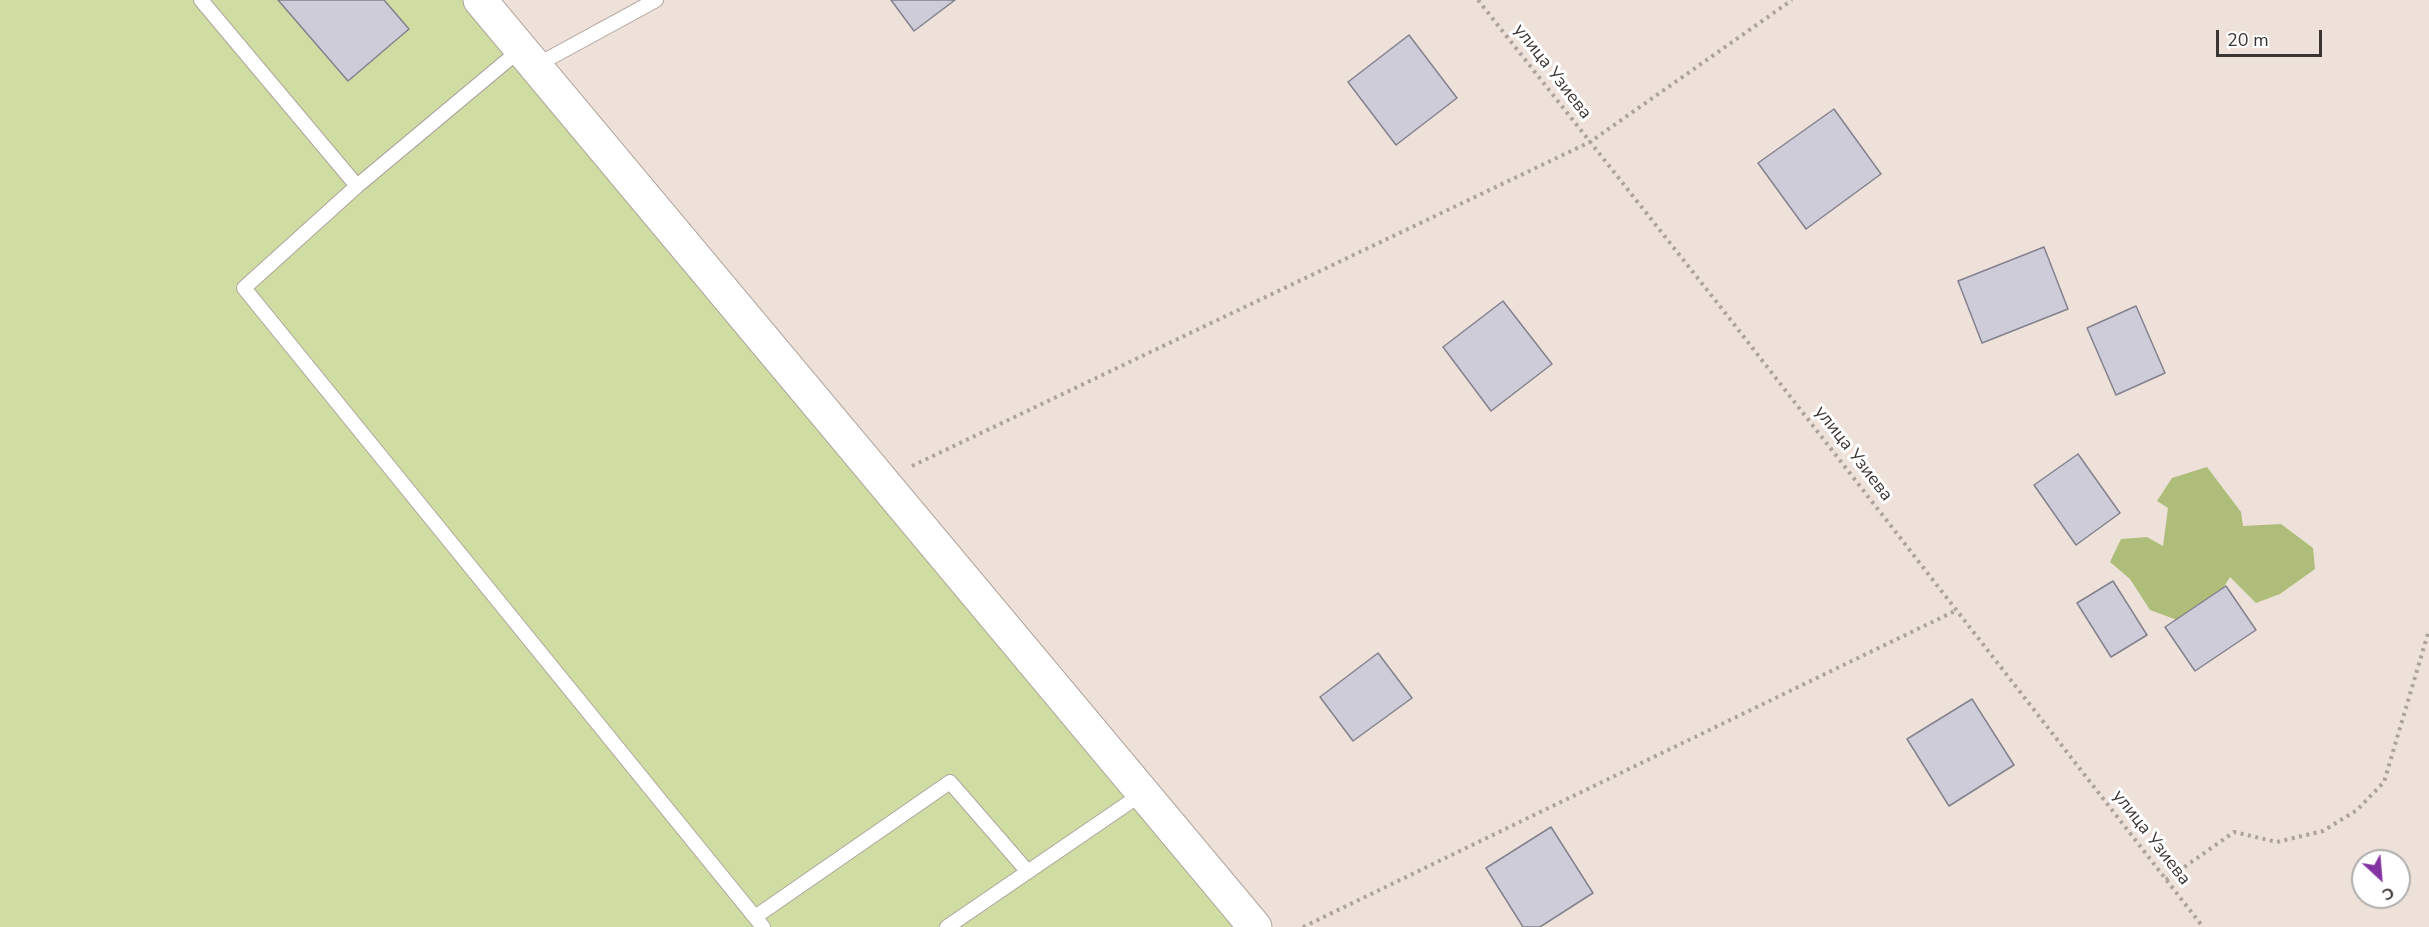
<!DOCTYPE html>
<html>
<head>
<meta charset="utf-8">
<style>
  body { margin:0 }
  #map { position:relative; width:2429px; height:927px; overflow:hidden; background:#eee1d9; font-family:"Nunito Sans",sans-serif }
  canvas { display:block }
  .north { position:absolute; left:2351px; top:849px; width:60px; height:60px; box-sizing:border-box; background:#fff; border:2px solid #b0aead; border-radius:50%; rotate:154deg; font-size:16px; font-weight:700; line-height:24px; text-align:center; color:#3a3532 }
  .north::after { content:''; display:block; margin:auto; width:21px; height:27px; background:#8433a3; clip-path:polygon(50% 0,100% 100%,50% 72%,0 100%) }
  .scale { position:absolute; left:2216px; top:30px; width:106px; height:27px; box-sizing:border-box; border:3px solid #3a3532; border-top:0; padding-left:8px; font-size:18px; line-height:21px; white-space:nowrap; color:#3a3532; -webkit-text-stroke:4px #fff; paint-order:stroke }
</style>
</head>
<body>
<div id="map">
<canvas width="2429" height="927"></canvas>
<div class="north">С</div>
<div class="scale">20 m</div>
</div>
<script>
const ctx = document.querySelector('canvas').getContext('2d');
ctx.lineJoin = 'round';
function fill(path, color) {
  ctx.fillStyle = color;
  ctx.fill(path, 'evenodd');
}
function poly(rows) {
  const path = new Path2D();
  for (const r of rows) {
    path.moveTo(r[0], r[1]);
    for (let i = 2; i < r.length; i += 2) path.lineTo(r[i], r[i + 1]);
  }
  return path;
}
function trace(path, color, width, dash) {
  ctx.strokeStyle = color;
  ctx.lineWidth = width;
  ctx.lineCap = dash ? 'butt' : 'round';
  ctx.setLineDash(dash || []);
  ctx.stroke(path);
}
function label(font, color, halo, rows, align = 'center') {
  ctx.font = font + ' "Nunito Sans",sans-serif';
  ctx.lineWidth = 6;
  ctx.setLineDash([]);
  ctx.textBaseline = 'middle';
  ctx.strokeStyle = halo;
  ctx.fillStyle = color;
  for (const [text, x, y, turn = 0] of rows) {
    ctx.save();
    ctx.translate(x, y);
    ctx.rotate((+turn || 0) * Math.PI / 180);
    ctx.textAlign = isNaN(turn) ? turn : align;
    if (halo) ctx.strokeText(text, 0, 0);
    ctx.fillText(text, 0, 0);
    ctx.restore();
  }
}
fill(poly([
  [0,0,480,0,1255,927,0,927]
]), '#cfdda3');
fill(poly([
  [2207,467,2241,512,2243,526,2281,524,2313,548,2315,569,2280,594,2256,603,2230,577,2208,613,2188,624,2150,610,2130,579,2110,562,2121,539,2147,537,2163,546,2168,508,2157,501,2172,478]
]), '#aebd7a');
const building = poly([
  [278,0,384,0,409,29,348,81,278,0],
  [891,0,955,0,914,31,891,0],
  [1409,35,1457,98,1396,145,1348,82,1409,35],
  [1834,109,1881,174,1806,229,1758,163,1834,109],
  [2044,247,2068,309,1982,343,1958,281,2044,247],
  [1503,301,1552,364,1491,411,1443,347,1503,301],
  [2136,306,2165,373,2116,395,2087,328,2136,306],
  [2078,454,2120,513,2076,545,2034,485,2078,454],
  [2113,581,2147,635,2111,657,2077,603,2113,581],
  [2226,586,2256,630,2195,671,2165,627,2226,586],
  [1378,653,1412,698,1353,741,1320,697,1378,653],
  [1972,699,2014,765,1949,806,1907,739,1972,699],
  [1551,827,1593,893,1540,927,1523,927,1486,868,1551,827]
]);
fill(building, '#ceccd9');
trace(building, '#83818d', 1.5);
const service = poly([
  [201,0,357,186],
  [521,49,357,186,244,288,763,927],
  [535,66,656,0],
  [755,917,950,782,1028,872],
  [947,927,1143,793]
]);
const tertiary = poly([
  [480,0,1255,927]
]);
trace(service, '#b0a49c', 16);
trace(tertiary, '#b0a49c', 35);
trace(poly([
  [1478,0,1719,305,2203,927],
  [912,466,1590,142,1792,0],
  [2166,880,2234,832,2277,842,2323,831,2357,810,2384,782,2429,630],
  [1303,927,1957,610]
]), '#ada39d', 4, [3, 4.5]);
trace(service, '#fff', 14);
trace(tertiary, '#fff', 33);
label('18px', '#3a3532', '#fff', [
  ["улица Узиева",1552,72,52],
  ["улица Узиева",1853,454,52],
  ["улица Узиева",2151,838,52]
]);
</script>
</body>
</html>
